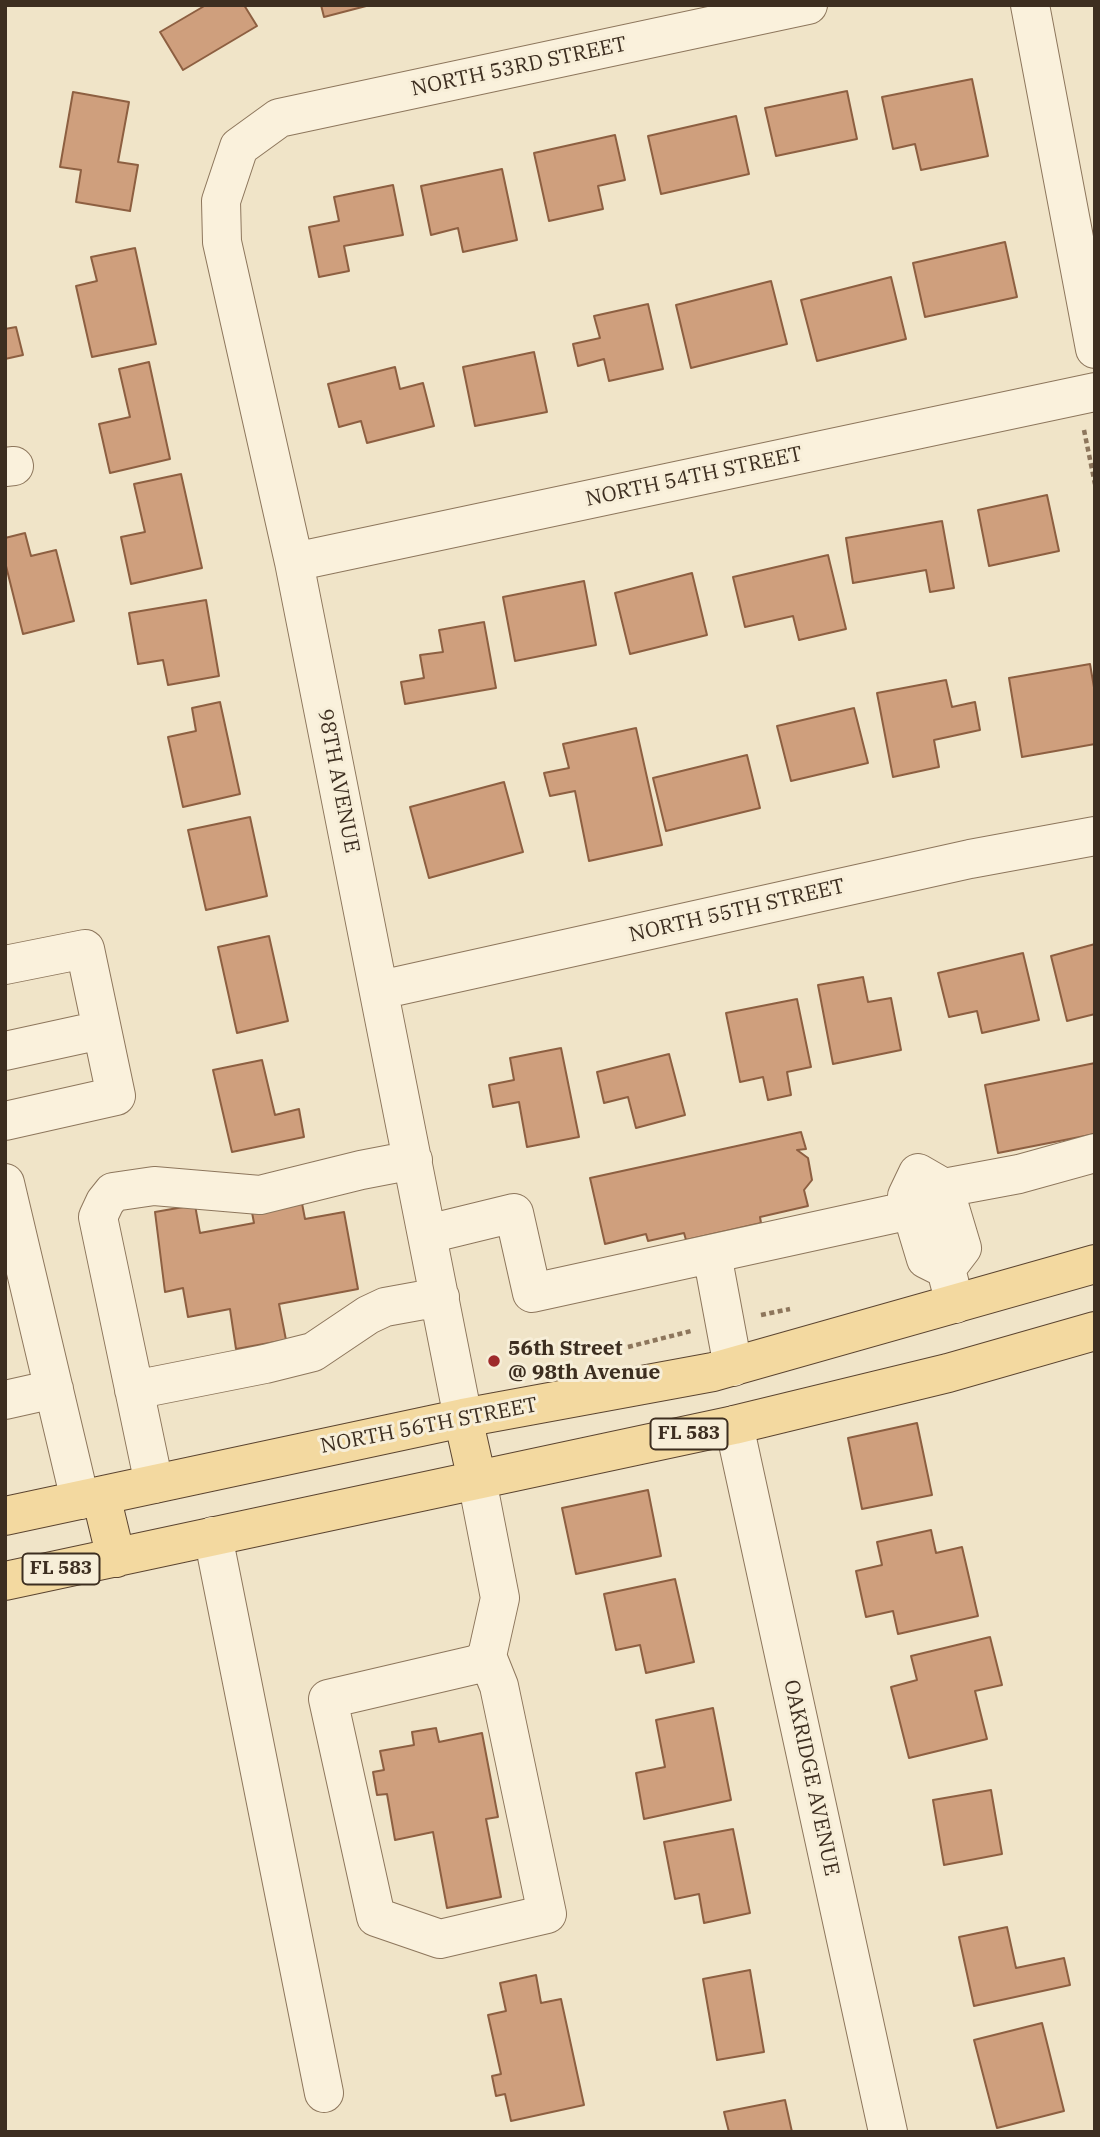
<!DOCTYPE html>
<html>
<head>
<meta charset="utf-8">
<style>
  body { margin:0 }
  #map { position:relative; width:1100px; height:2137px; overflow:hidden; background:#f0e4c8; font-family:"IBM Plex Serif",serif }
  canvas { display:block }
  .frame { position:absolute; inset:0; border:7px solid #3d2e20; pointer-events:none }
</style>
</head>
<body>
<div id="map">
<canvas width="1100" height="2137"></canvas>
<div class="frame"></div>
</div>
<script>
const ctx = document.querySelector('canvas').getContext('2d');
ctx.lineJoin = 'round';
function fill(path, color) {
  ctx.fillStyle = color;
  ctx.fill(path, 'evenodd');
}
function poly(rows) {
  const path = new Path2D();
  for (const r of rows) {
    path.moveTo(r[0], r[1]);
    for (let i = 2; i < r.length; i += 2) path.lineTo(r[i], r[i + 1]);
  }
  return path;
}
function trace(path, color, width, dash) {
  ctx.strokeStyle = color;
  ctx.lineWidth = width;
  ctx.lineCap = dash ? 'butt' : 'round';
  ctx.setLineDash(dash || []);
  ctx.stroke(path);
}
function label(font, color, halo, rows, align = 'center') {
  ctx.font = font + ' "IBM Plex Serif",serif';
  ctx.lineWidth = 6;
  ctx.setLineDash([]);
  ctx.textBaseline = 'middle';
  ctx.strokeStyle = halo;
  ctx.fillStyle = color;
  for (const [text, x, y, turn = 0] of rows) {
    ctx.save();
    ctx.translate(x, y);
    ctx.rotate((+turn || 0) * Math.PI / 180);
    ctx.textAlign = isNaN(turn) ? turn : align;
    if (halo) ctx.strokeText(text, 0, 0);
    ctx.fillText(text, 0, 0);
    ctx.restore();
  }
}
const building = poly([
  [206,5,244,5,257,26,183,70,160,32,206,5],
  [321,5,370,5,324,17,321,5],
  [972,79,988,156,921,170,915,144,893,149,882,97,972,79],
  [847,91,857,139,776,156,765,108,847,91],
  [73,92,129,102,118,162,138,165,130,211,76,202,81,170,60,167,73,92],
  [736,116,749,174,661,194,648,136,736,116],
  [615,135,625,180,598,186,603,209,549,221,534,153,615,135],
  [502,169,517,240,463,252,458,228,431,235,421,186,502,169],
  [393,185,403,235,344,246,349,271,319,277,309,227,339,221,334,197,393,185],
  [1005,242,1017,297,925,317,913,263,1005,242],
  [135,248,156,344,92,357,76,286,97,281,91,257,135,248],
  [891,277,906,339,817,361,801,300,891,277],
  [771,281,787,344,691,368,676,305,771,281],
  [648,304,663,369,609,381,604,359,578,366,573,344,600,338,594,316,648,304],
  [16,327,23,355,5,359,5,329,16,327],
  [534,352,547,412,475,426,463,367,534,352],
  [149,362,170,459,110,473,99,424,130,417,119,369,149,362],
  [395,367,400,389,423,383,434,426,367,443,361,421,339,427,328,384,395,367],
  [181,474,202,568,131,584,121,537,145,532,134,484,181,474],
  [1047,495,1059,551,989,566,978,510,1047,495],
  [942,521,954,588,930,592,926,570,853,583,846,538,942,521],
  [25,533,31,556,56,550,74,621,23,634,5,562,5,538,25,533],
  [828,555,846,629,799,640,793,616,745,627,733,577,828,555],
  [692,573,707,635,630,654,615,593,692,573],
  [584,581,596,645,515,661,503,597,584,581],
  [206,600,219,676,168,685,163,660,138,664,129,613,206,600],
  [484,622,496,688,405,704,401,682,424,678,420,655,443,652,439,630,484,622],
  [1090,664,1095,693,1095,744,1022,757,1009,678,1090,664],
  [946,680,952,707,975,702,980,730,934,740,939,767,893,777,877,693,946,680],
  [220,702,240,794,183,807,168,737,196,731,192,708,220,702],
  [854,708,868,763,791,781,777,726,854,708],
  [636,728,662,845,589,861,575,791,550,796,544,773,569,768,563,744,636,728],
  [747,755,760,808,666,831,653,778,747,755],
  [504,782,523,852,429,878,410,807,504,782],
  [250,817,267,896,206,910,188,830,250,817],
  [269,936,288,1021,237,1033,218,947,269,936],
  [1095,944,1095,1014,1067,1021,1051,956,1095,944],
  [1023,953,1039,1020,982,1033,977,1011,949,1017,938,973,1023,953],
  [863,977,868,1002,891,998,901,1050,833,1064,818,985,863,977],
  [797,999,811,1067,787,1072,791,1095,768,1100,763,1077,740,1082,726,1013,797,999],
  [561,1048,579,1137,527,1147,519,1102,493,1107,489,1085,514,1080,510,1058,561,1048],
  [669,1054,685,1115,636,1128,628,1097,604,1103,597,1072,669,1054],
  [262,1060,275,1115,299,1109,304,1137,232,1152,213,1070,262,1060],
  [1095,1063,1095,1134,998,1153,985,1085,1095,1063],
  [801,1132,806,1149,797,1150,808,1158,812,1180,804,1190,808,1206,760,1217,761,1223,686,1240,684,1233,648,1241,646,1234,605,1244,590,1178,801,1132],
  [301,1198,305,1219,344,1212,358,1289,279,1304,286,1340,236,1349,230,1309,188,1317,183,1288,165,1292,155,1212,195,1205,200,1233,254,1223,251,1207,301,1198],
  [917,1423,932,1495,862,1509,848,1438,917,1423],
  [648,1490,661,1556,576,1574,562,1508,648,1490],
  [931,1530,936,1553,962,1547,978,1616,898,1634,893,1611,866,1617,856,1571,882,1565,877,1542,931,1530],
  [675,1579,694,1662,646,1673,640,1645,616,1650,604,1594,675,1579],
  [990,1637,1002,1685,975,1691,987,1739,909,1758,891,1687,917,1680,911,1656,990,1637],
  [713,1708,731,1800,644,1819,636,1773,665,1767,656,1720,713,1708],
  [436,1728,439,1742,482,1733,498,1817,486,1819,501,1897,447,1908,433,1832,395,1840,387,1794,377,1795,373,1772,384,1770,380,1751,414,1745,412,1732,436,1728],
  [991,1790,1002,1854,944,1865,933,1800,991,1790],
  [733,1829,750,1913,704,1923,699,1894,675,1899,664,1842,733,1829],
  [1007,1927,1016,1968,1064,1958,1070,1985,974,2006,959,1937,1007,1927],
  [750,1970,764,2052,717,2060,703,1979,750,1970],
  [536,1975,541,2003,561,1999,584,2105,511,2121,505,2094,496,2096,492,2076,501,2074,488,2015,506,2011,500,1983,536,1975],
  [1042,2023,1064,2111,997,2128,974,2040,1042,2023],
  [785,2100,792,2132,729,2132,724,2112,785,2100]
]);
fill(building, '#cf9f7d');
trace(building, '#8d5f41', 2);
const minor = poly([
  [1030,5,1095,349],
  [5,467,14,466],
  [294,562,1095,392],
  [5,965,85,949,116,1096,5,1121],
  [380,990,970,859,1095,836],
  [5,1051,101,1030],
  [5,1183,80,1500],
  [944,1188,1019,1174,1095,1153],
  [428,1234,514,1213,532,1293,911,1210],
  [712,1254,733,1367],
  [946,1269,962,1248,944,1188,918,1173,907,1196,926,1259,946,1269,955,1304],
  [134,1390,265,1364,313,1352,368,1315,385,1307,440,1297],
  [5,1400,54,1389],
  [463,1418,294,562,222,242,221,201,239,147,279,118,808,5],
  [734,1425,888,2132],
  [477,1480,500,1598,487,1656,478,1664,328,1699,376,1917,440,1939,547,1914,499,1686,487,1656],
  [154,1484,98,1217,105,1202,113,1192,154,1186,260,1195,361,1170,413,1160],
  [213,1536,324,2093]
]);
const major = poly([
  [463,1418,477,1480],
  [101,1496,116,1558],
  [5,1516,463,1418,713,1372,1095,1264],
  [5,1581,734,1425,948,1373,1095,1331]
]);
trace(minor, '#8d765c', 40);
trace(major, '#5b4430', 40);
trace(poly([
  [1084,430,1095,484],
  [761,1315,790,1309],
  [628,1347,691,1331]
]), '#8d765c', 4.5, [5, 3.5]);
trace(minor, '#faf1dc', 38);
trace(major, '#f3d9a0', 38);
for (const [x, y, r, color] of [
  [494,1361,7,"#9e2a2b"]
]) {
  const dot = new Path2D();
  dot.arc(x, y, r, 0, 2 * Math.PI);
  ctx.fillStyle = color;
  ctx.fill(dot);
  trace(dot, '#f7eed8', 2.5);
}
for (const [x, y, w] of [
  [689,1434,77],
  [61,1569,77]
]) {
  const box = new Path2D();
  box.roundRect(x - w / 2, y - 15.5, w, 31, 5);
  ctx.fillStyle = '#f7eed8';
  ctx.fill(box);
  trace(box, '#3d2e20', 2);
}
label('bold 19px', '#3d2e20', null, [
  ["FL 583",689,1434],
  ["FL 583",61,1569]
]);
label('21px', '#3d2e20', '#f7eed8', [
  ["NORTH 53RD STREET",519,67,-12],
  ["NORTH 54TH STREET",694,477,-12],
  ["98TH AVENUE",338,781,79],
  ["NORTH 55TH STREET",737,911,-13],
  ["NORTH 56TH STREET",429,1426,-11],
  ["OAKRIDGE AVENUE",811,1778,78]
]);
label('bold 21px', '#3d2e20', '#f7eed8', [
  ["56th Street",508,1349],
  ["@ 98th Avenue",508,1373]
], 'left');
</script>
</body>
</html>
